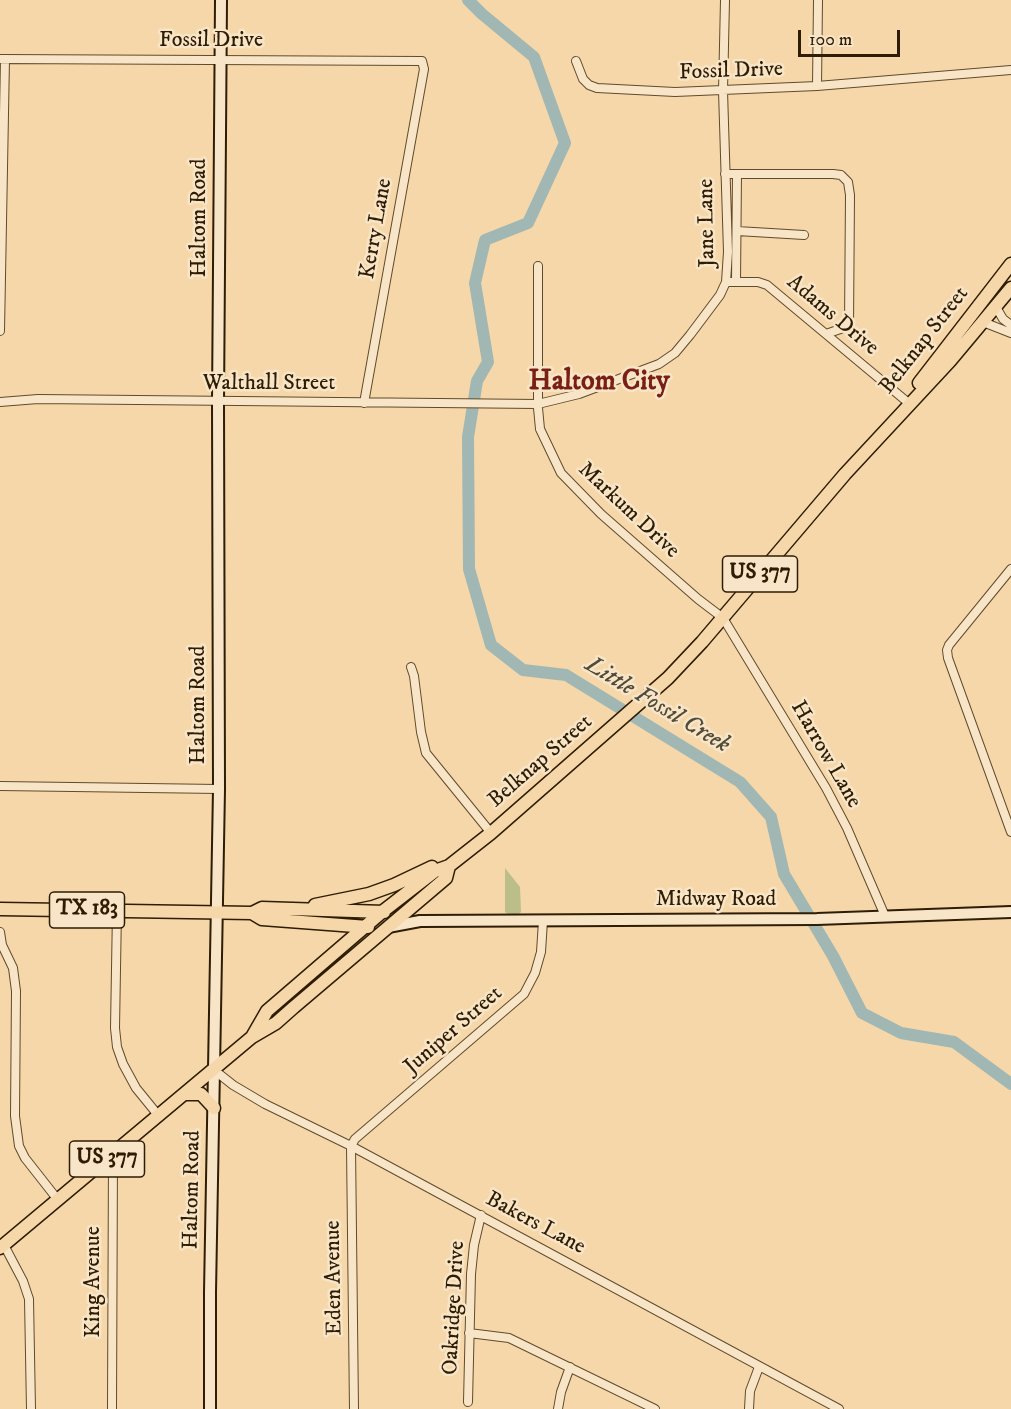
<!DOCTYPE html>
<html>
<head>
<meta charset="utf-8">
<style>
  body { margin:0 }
  #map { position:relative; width:1011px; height:1409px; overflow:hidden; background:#f5d7a9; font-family:"IM FELL DW Pica",serif }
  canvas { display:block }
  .scale { position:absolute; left:798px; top:30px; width:102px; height:27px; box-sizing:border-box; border:3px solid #2e1c03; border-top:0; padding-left:8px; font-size:18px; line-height:21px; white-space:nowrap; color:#2e1c03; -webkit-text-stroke:4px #f8e5c7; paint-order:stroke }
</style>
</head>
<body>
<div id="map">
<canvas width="1011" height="1409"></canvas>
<div class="scale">100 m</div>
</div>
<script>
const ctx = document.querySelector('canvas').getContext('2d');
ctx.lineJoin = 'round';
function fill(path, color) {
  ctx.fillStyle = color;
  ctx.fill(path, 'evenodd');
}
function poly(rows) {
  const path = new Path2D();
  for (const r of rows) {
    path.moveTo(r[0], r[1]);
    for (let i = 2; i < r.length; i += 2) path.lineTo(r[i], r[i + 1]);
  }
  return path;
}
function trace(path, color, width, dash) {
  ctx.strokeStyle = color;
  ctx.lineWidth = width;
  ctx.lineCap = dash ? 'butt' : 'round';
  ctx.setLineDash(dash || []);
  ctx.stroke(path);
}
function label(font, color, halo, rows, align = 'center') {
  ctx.font = font + ' "IM FELL DW Pica",serif';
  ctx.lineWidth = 5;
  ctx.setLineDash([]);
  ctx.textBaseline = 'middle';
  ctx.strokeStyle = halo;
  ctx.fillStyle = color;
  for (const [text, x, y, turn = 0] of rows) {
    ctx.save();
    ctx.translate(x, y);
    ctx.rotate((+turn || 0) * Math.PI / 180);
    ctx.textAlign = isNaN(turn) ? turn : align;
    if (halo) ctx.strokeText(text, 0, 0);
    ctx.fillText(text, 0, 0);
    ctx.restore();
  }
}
fill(poly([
  [505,868,520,887,521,912,519,914,508,914,505,912]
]), '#bbbe88');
trace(poly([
  [468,0,482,14,534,57,565,143,528,223,485,240,475,283,488,362,477,381,468,437,469,569,491,645,523,670,566,675,740,782,771,817,784,874,833,956,862,1013,901,1033,954,1042,1011,1084]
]), '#a0b7b3', 12);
const minor = poly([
  [0,59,422,61,424,69,364,403],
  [576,61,583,79,589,85,597,88,675,92,817,86,1011,70],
  [817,86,818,0],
  [725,174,833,174,841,175,848,182,850,195,849,326,826,334],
  [737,231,804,235],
  [538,266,538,408,540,429,561,473,601,514,698,599,723,618,826,788,847,828,885,916],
  [726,282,758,282,767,285,905,400],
  [736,282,737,174],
  [996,307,1003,319,1011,325],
  [983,322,1011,333],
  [0,331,5,59],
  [0,402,38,399,538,404,579,394,659,364,675,353,690,335,720,295,726,282,728,252,723,91,725,0],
  [1011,569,949,645,947,650,948,658,1011,832],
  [411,667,414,676,421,732,426,753,491,833],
  [0,786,219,789],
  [117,910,115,1028,117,1047,123,1064,136,1088,158,1115],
  [0,932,2,945,13,968,16,991,15,1116,19,1146,25,1158,58,1200],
  [214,1070,233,1085,265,1104,351,1146,839,1409],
  [4,1245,23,1281,29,1299,31,1409],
  [469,1333,509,1338,655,1409],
  [468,1402,471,1274,474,1245,481,1215],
  [112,1409,113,1154],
  [354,1409,351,1146,355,1139,524,994,535,973,541,952,543,921],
  [558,1409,561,1392,570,1367],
  [749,1409,750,1391,759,1367]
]);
const secondary = poly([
  [388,927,420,921,817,919,1011,912],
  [210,1409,210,1292,219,789,218,402,221,0]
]);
const primary = poly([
  [919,383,1011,264],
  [315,905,369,894,394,885,432,867],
  [0,909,252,913,262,908,384,912],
  [252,913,262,919,368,927],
  [252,1037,267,1011,382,912,435,871,449,866,491,833,668,678,702,642,845,474,950,361,1011,288],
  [184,1094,201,1094,214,1108],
  [0,1248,252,1037,276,1023,294,1007,446,878,449,866]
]);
trace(minor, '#604b2c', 10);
trace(secondary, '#2e1c03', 14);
trace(primary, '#2e1c03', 15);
trace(minor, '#f8e5c7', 8);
trace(secondary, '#f8e5c7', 10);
trace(primary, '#f5d7a9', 12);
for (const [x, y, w] of [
  [760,574,75],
  [87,910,75],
  [107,1159,75]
]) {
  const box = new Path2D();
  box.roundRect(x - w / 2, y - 18, w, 36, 4.5);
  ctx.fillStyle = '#f8e5c7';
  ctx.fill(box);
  trace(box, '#2e1c03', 1.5);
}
label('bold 21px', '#2e1c03', null, [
  ["US 377",760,574],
  ["TX 183",87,910],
  ["US 377",107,1159]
]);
label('22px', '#2e1c03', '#f8e5c7', [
  ["Fossil Drive",211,41],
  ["Fossil Drive",731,72,-2],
  ["Haltom Road",200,218,-90],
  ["Jane Lane",708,223,-91],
  ["Kerry Lane",377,229,-80],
  ["Adams Drive",832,316,40],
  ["Belknap Street",925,341,-52],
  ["Walthall Street",269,384],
  ["Markum Drive",628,511,43],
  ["Haltom Road",199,705,-90],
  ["Harrow Lane",825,755,60],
  ["Belknap Street",541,762,-41],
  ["Midway Road",716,900],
  ["Juniper Street",454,1031,-41],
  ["Haltom Road",193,1190,-89],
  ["Bakers Lane",535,1224,28],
  ["Eden Avenue",335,1278,-91],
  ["King Avenue",94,1282,-90],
  ["Oakridge Drive",455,1308,-87]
]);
label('italic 24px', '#504a38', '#f8e5c7', [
  ["Little Fossil Creek",657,706,31]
]);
label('bold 28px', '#7a1f14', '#f8e5c7', [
  ["Haltom City",599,383]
]);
</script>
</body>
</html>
